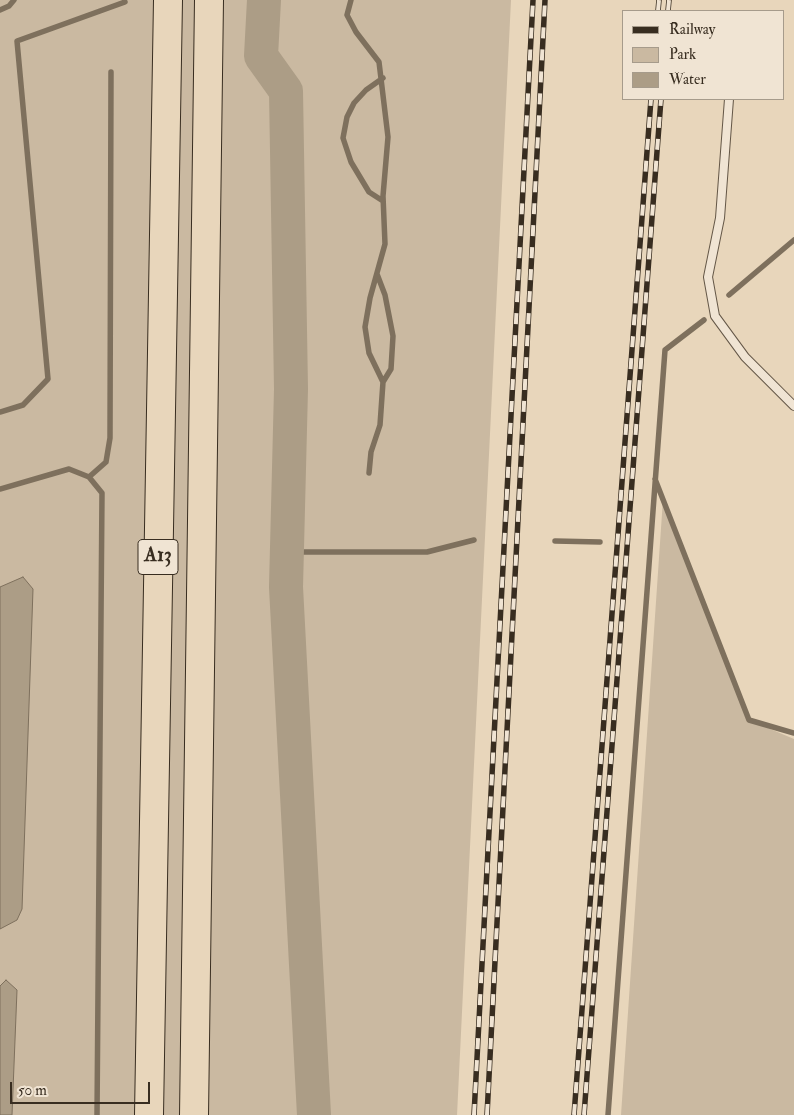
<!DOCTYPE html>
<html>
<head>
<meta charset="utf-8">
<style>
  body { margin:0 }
  #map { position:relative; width:794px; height:1115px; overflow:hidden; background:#e8d6bb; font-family:"IM FELL Double Pica",serif }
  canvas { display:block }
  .legend { position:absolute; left:622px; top:10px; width:162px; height:90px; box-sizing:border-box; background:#f0e4d3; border:1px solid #a69b8b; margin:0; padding:6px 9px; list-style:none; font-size:15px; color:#382d20 }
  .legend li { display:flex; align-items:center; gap:10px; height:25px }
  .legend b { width:25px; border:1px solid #a69b8b }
  .scale { position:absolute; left:10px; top:1082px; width:140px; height:22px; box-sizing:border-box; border:2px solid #382d20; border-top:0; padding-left:6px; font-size:15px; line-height:18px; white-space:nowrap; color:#382d20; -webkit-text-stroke:4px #f0e4d3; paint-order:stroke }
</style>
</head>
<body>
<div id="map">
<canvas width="794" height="1115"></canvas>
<ul class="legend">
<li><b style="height:6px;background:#382d20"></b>Railway</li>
<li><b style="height:14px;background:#cab9a1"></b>Park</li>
<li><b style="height:14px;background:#ac9d86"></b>Water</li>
</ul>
<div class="scale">50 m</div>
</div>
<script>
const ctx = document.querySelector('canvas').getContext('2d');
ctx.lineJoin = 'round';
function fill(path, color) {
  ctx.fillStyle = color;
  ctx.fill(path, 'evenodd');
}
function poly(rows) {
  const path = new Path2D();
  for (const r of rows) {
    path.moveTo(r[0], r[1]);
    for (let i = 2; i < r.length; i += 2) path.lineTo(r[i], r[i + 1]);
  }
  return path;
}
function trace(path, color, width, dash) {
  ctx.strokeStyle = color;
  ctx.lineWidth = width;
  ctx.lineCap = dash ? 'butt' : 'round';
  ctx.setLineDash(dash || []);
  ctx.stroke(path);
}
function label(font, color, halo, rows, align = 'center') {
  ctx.font = font + ' "IM FELL Double Pica",serif';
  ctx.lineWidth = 4;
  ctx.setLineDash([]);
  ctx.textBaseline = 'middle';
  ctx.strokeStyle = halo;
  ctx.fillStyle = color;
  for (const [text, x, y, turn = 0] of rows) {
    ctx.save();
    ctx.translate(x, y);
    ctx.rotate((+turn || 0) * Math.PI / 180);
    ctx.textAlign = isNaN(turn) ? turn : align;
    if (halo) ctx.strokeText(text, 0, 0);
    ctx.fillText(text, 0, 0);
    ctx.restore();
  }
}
fill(poly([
  [0,0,511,0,457,1115,0,1115],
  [663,499,749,720,794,739,794,1115,621,1115]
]), '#cab9a1');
const water = poly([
  [23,577,33,589,22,909,17,920,0,929,0,587,23,577],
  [6,980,17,990,12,1115,0,1115,0,986,6,980]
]);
fill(water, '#ac9d86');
trace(water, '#7e705d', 1);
trace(poly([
  [351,0,347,15,356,32,379,62,388,137,383,196,385,244,370,298,365,327,369,353,383,382,380,425,371,452,369,473],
  [0,10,9,6,14,0],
  [383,78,366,90,354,103,347,117,343,138,351,162,369,192,383,201],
  [377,274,385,295,393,336,391,369,383,382],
  [729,295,794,240],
  [0,412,23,405,48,379,17,41,125,2],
  [89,477,102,493,97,1115],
  [655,479,749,720,794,733],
  [0,489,69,469,89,477,106,462,110,438,111,72],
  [555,541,600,542],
  [287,552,427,552,474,540],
  [608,1115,665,350,704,320]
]), '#7e705d', 5.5);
trace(poly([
  [264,0,261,56,286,91,291,389,286,587,314,1115]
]), '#ac9d86', 34);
const lane = poly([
  [729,99,720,218,708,277,715,316,745,357,794,406]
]);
const highway = poly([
  [149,1115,168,0],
  [194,1115,209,0]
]);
trace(lane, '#645747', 10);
trace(highway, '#382d20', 30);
trace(lane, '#f0e4d3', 8);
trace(highway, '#e8d6bb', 28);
const rail = poly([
  [658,11,659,0],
  [668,11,669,0],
  [474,1115,533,0],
  [487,1115,545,0],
  [574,1115,651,99],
  [584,1115,661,99]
]);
trace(rail, '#382d20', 5.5);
trace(rail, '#f0e4d3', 4, [11]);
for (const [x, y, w] of [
  [158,557,40]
]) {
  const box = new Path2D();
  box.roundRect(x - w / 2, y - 17.5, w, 35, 4);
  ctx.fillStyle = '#f0e4d3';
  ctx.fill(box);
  trace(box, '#382d20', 1);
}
label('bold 20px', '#382d20', null, [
  ["A13",158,557]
]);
</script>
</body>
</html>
